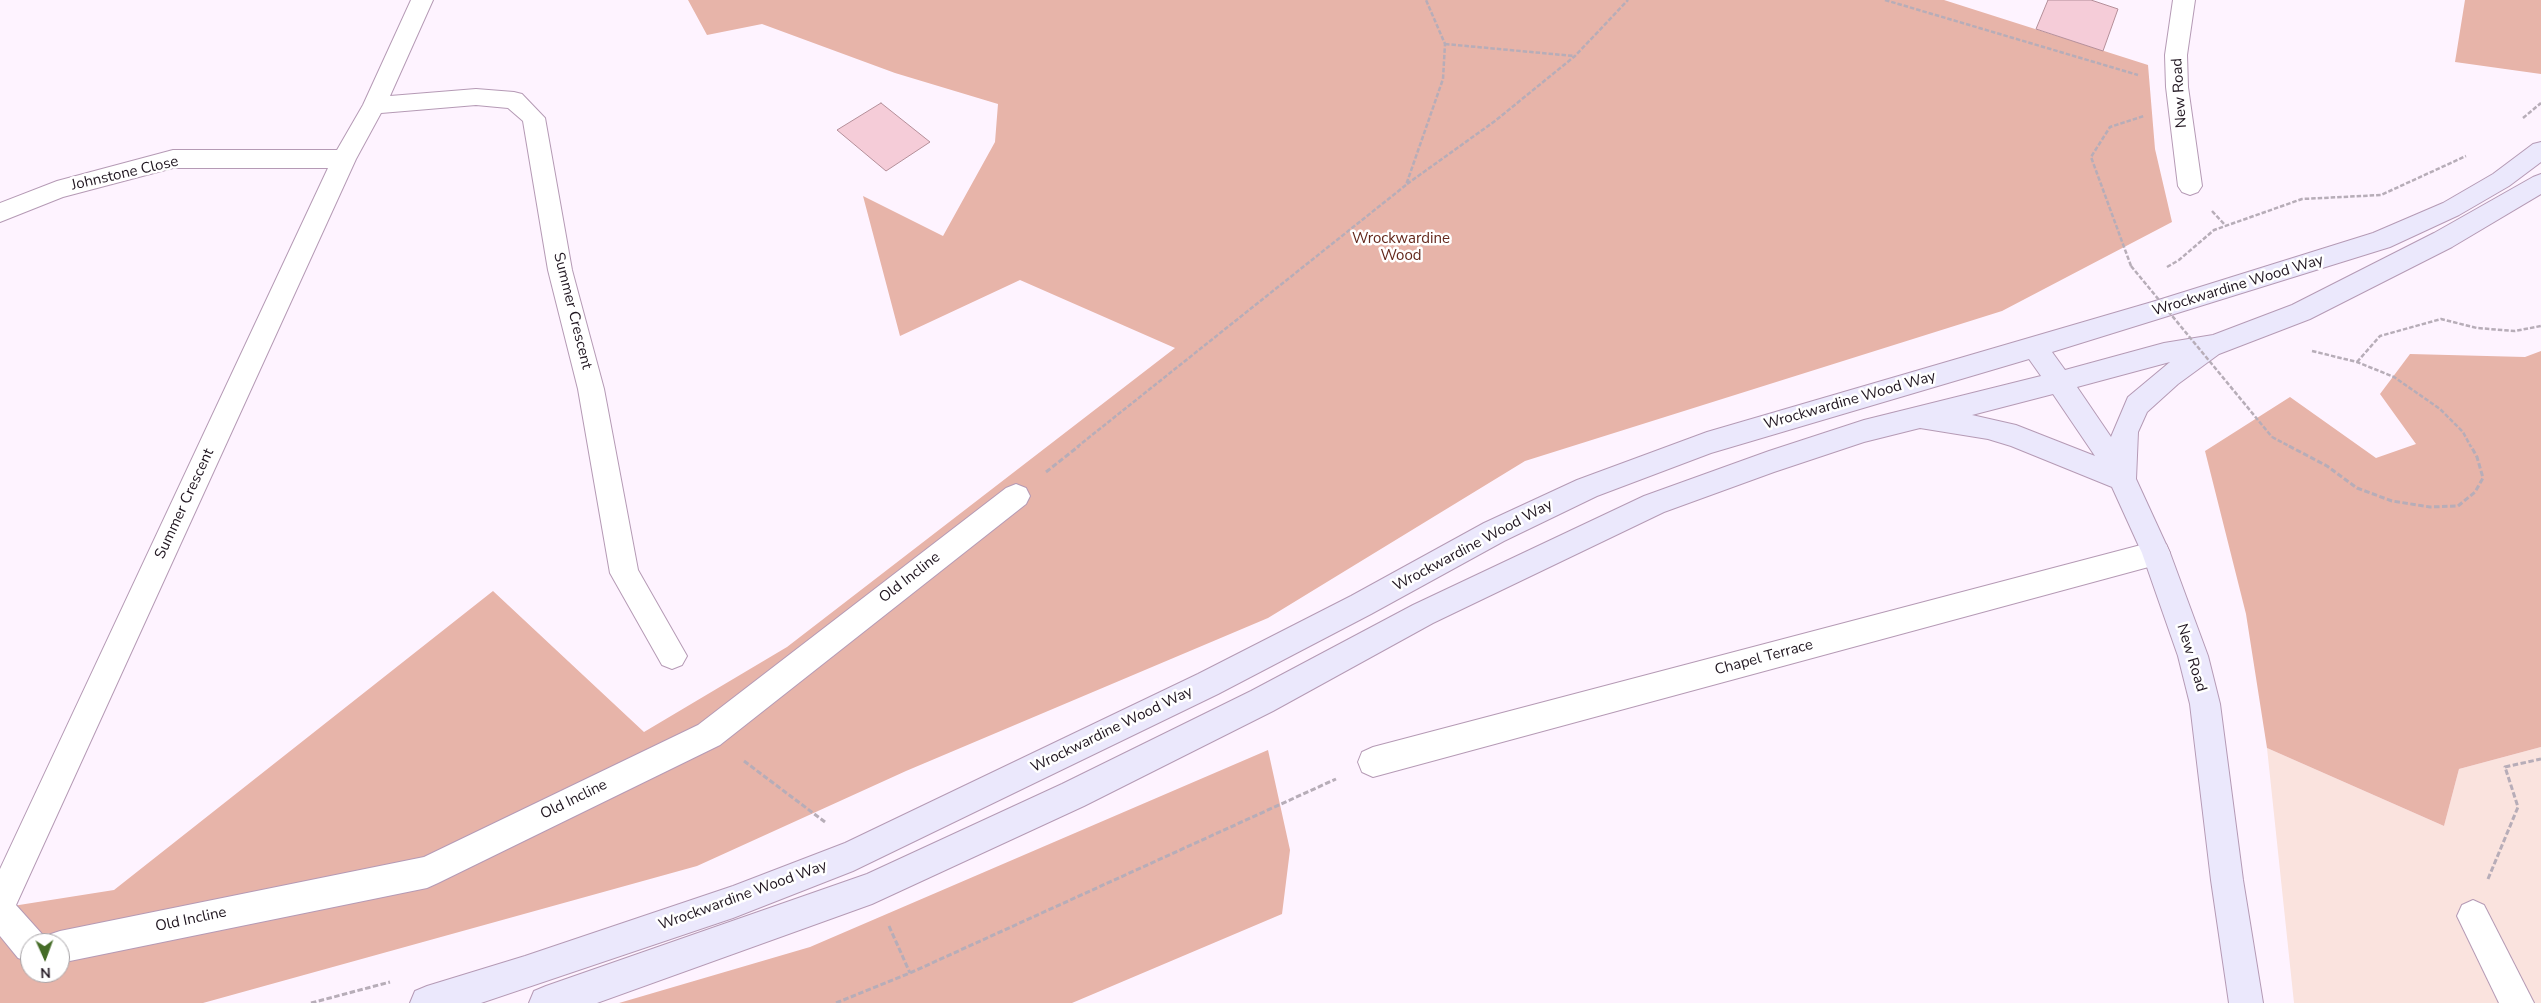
<!DOCTYPE html>
<html>
<head>
<meta charset="utf-8">
<style>
  body { margin:0 }
  #map { position:relative; width:2541px; height:1003px; overflow:hidden; background:#fef3ff; font-family:"Nunito Sans",sans-serif }
  canvas { display:block }
  .north { position:absolute; left:20px; top:933px; width:50px; height:50px; box-sizing:border-box; background:#fff; border:1px solid #a6a2a6; border-radius:50%; rotate:178deg; font-size:14px; font-weight:700; line-height:20px; text-align:center; color:#201620 }
  .north::after { content:''; display:block; margin:auto; width:18px; height:22px; background:#456c27; clip-path:polygon(50% 0,100% 100%,50% 72%,0 100%) }
</style>
</head>
<body>
<div id="map">
<canvas width="2541" height="1003"></canvas>
<div class="north">N</div>
</div>
<script>
const ctx = document.querySelector('canvas').getContext('2d');
ctx.lineJoin = 'round';
function fill(path, color) {
  ctx.fillStyle = color;
  ctx.fill(path, 'evenodd');
}
function poly(rows) {
  const path = new Path2D();
  for (const r of rows) {
    path.moveTo(r[0], r[1]);
    for (let i = 2; i < r.length; i += 2) path.lineTo(r[i], r[i + 1]);
  }
  return path;
}
function trace(path, color, width, dash) {
  ctx.strokeStyle = color;
  ctx.lineWidth = width;
  ctx.lineCap = dash ? 'butt' : 'round';
  ctx.setLineDash(dash || []);
  ctx.stroke(path);
}
function label(font, color, halo, rows, align = 'center') {
  ctx.font = font + ' "Nunito Sans",sans-serif';
  ctx.lineWidth = 5;
  ctx.setLineDash([]);
  ctx.textBaseline = 'middle';
  ctx.strokeStyle = halo;
  ctx.fillStyle = color;
  for (const [text, x, y, turn = 0] of rows) {
    ctx.save();
    ctx.translate(x, y);
    ctx.rotate((+turn || 0) * Math.PI / 180);
    ctx.textAlign = isNaN(turn) ? turn : align;
    if (halo) ctx.strokeText(text, 0, 0);
    ctx.fillText(text, 0, 0);
    ctx.restore();
  }
}
fill(poly([
  [2541,747,2541,1003,2294,1003,2267,748,2444,826,2459,769]
]), '#fae3de');
fill(poly([
  [688,0,1944,0,2148,65,2155,149,2172,222,2002,311,1525,461,1268,618,906,771,697,866,203,1003,0,1003,0,908,114,890,493,591,644,732,787,647,1175,348,1020,280,900,336,863,196,943,236,995,142,998,104,895,73,762,24,707,35],
  [30,943,60,943,60,973,30,973],
  [2465,0,2541,0,2541,74,2455,62],
  [2541,351,2541,747,2459,769,2444,826,2267,748,2246,614,2205,451,2290,397,2376,458,2416,444,2380,394,2410,354,2525,357],
  [1268,750,1290,850,1282,914,1072,1003,619,1003,810,947]
]), '#e7b4a9');
const building = poly([
  [2048,0,2091,0,2118,9,2103,51,2036,29,2048,0],
  [881,103,930,142,886,171,837,130,881,103]
]);
fill(building, '#f5ccd8');
trace(building, '#b48e99', 1);
const lane = poly([
  [2473,900,2484,905,2534,1003,2499,1003,2457,916,2462,905,2473,900]
]);
const street = poly([
  [411,0,433,0,390,96,476,89,514,92,522,94,545,118,572,270,604,389,638,570,687,656,682,665,672,669,662,665,610,573,578,389,548,270,523,121,508,108,476,105,381,113,356,159,16,905,42,934,45,943,30,943,30,962,18,958,0,936,0,869,328,168,173,168,63,197,0,222,0,203,57,181,173,150,337,150,363,105,411,0],
  [2173,0,2195,0,2187,55,2188,87,2202,186,2198,192,2190,195,2182,192,2178,186,2166,87,2165,55,2173,0],
  [1016,484,1026,488,1030,496,1026,504,720,745,438,883,427,888,60,963,60,943,45,943,48,935,60,931,424,857,698,725,1006,488,1016,484],
  [2156,541,2166,544,2170,553,2166,562,2156,565,1373,777,1362,772,1358,762,1362,752,1373,747,2156,541]
]);
const secondary = poly([
  [2541,142,2541,162,2509,186,2459,215,2390,247,2052,352,2065,370,2164,343,2213,335,2292,305,2434,233,2533,177,2541,174,2541,194,2452,247,2310,319,2219,354,2178,384,2147,412,2138,432,2136,479,2170,553,2208,656,2220,704,2243,880,2263,1003,2229,1003,2211,880,2190,704,2178,656,2142,553,2112,487,2011,446,1988,439,1920,428,1864,442,1774,472,1664,512,1433,623,1273,711,1084,806,872,904,597,1003,529,1003,534,991,546,986,867,874,1062,784,1251,691,1413,605,1644,496,1769,451,1864,420,2041,376,2029,359,1711,453,1597,496,1504,541,1371,614,1218,694,853,871,733,918,481,1003,410,1003,415,991,427,986,525,956,733,886,845,843,1198,674,1351,596,1484,523,1577,480,1707,432,2152,302,2373,233,2443,203,2493,174,2533,144,2541,142],
  [2170,362,2128,397,2111,437,2077,387,2170,362],
  [2053,394,2095,456,2016,425,1972,415,2053,394]
]);
trace(lane, '#b59ab5', 2);
trace(street, '#b59ab5', 2);
trace(secondary, '#b59ab5', 2);
trace(poly([
  [1885,0,2138,75],
  [1445,44,1574,56],
  [2523,118,2541,103],
  [1407,184,1495,121,1575,56,1628,0],
  [2212,211,2226,226],
  [2131,266,2091,157,2110,127,2144,116],
  [2167,267,2179,260,2214,230,2302,199,2381,195,2466,156],
  [2312,351,2357,362,2394,377,2440,409,2463,432,2471,447],
  [2357,362,2380,336,2441,319,2477,328,2515,331,2541,326],
  [2272,437,2291,447],
  [1077,447,1406,185,1443,79,1445,44,1426,0]
]), '#b7adb8', 2.5, [4.5, 2]);
trace(poly([
  [2289,446,2327,466,2357,488,2392,501,2430,507,2458,506,2475,492,2483,478,2477,457,2471,446],
  [1046,472,1079,446],
  [744,761,825,822],
  [2488,879,2518,807,2505,767,2541,759],
  [889,926,910,973],
  [311,1003,390,982],
  [836,1003,910,973,1336,779]
]), '#b7adb8', 3, [5.5, 2.5]);
fill(lane, '#fff');
fill(street, '#fff');
fill(secondary, '#ebe8fc');
trace(poly([
  [2131,266,2272,437]
]), '#b7adb8', 2.5, [4.5, 2]);
label('15px', '#201620', '#fff', [
  ["New Road",2180,93,-94],
  ["Johnstone Close",125,174,-13],
  ["Wrockwardine Wood Way",2238,286,-17],
  ["Summer Crescent",572,311,76],
  ["Wrockwardine Wood Way",1850,401,-16],
  ["Summer Crescent",185,504,-65],
  ["Wrockwardine Wood Way",1473,546,-28],
  ["Old Incline",910,578,-38],
  ["Chapel Terrace",1764,658,-15],
  ["New Road",2191,658,73],
  ["Wrockwardine Wood Way",1112,730,-26],
  ["Old Incline",574,800,-26],
  ["Wrockwardine Wood Way",743,896,-20],
  ["Old Incline",191,920,-12]
]);
label('15px', '#63271b', '#fff', [
  ["Wrockwardine",1401,239],
  ["Wood",1401,256]
]);
</script>
</body>
</html>
